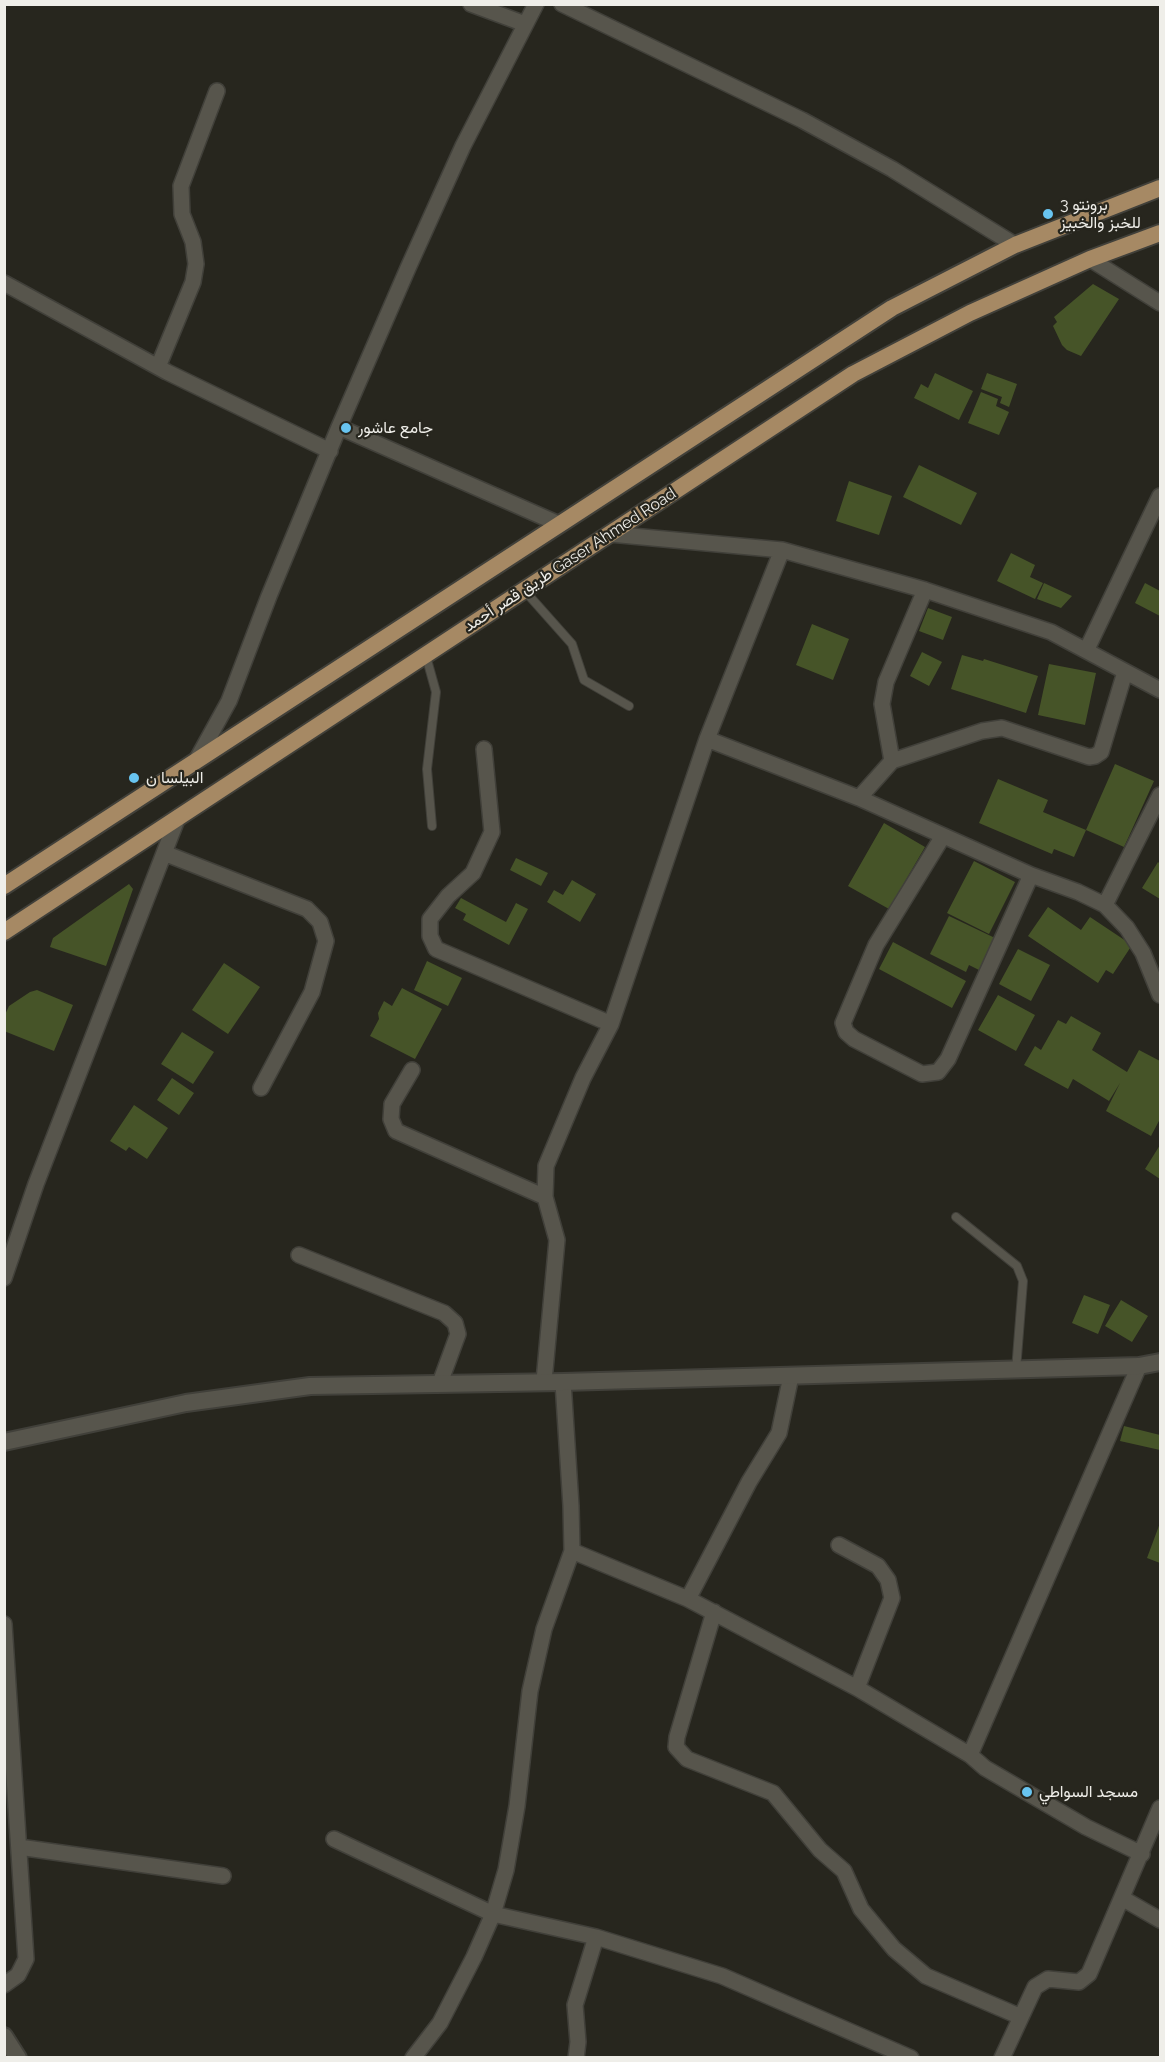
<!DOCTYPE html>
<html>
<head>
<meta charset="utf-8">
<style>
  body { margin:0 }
  #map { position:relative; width:1165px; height:2062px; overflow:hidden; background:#27261e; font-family:Raleway,sans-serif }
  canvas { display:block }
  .frame { position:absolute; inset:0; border:6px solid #efeee9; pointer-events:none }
</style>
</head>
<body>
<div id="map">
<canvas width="1165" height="2062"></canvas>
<div class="frame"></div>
</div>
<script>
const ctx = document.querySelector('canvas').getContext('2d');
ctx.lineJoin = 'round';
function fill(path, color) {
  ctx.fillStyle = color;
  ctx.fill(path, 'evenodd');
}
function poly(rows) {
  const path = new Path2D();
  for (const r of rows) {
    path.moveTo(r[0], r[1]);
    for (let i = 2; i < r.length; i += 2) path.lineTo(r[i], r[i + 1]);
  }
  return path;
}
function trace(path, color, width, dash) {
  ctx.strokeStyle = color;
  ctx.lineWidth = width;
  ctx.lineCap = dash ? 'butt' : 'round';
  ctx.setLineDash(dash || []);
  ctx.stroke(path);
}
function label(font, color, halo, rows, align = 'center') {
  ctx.font = font + ' Raleway,Vazirmatn,sans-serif';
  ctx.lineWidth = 4.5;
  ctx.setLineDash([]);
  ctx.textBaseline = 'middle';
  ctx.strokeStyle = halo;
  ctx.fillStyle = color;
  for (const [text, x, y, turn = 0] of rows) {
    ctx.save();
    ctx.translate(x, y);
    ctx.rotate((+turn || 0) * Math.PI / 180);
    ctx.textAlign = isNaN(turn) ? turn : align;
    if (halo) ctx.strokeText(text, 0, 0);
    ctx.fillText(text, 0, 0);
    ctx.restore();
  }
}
fill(poly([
  [1093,284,1119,299,1081,356,1067,350,1062,345,1053,326,1057,322,1054,317],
  [935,373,973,391,959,420,914,398,921,384,928,388],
  [987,373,1017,384,1009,407,1000,403,1002,397,981,389],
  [981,392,998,399,996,406,1009,412,999,435,968,423],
  [919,465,977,493,961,525,903,497],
  [849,481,892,496,879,535,836,521],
  [1011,553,1035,565,1030,577,1043,583,1035,599,997,581],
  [1044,583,1072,596,1061,608,1037,599],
  [1145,583,1160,591,1160,616,1135,603],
  [928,608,952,617,943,640,919,631],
  [812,624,849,639,833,680,796,665],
  [922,652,942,662,929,686,910,676],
  [962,655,983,661,984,659,1038,676,1026,713,951,689],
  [1049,664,1096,673,1085,725,1038,715],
  [1115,764,1154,781,1124,847,1086,830],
  [998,779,1048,800,1043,812,1086,830,1074,857,1054,849,1052,854,979,823],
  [884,823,925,847,889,909,848,886],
  [516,858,548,873,541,886,510,870],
  [974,861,1015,882,989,934,947,913],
  [1158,862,1160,864,1160,899,1142,888],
  [572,880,596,894,580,922,547,902,554,890,563,895],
  [129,884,133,889,106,966,50,947,53,938],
  [461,898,506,922,516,903,528,909,509,945,463,920,466,914,455,908],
  [1048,907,1081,930,1090,917,1132,945,1113,974,1106,970,1098,983,1028,936],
  [949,916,995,938,979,970,969,965,966,972,930,954],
  [893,942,966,981,952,1008,879,969],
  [1018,949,1050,965,1031,1001,999,984],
  [427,961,462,978,448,1006,414,990],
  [224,963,260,987,228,1034,192,1010],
  [402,988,442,1009,415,1059,370,1036,379,1019,378,1013,384,1001,392,1006],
  [37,990,73,1005,54,1051,4,1031,4,1017,9,1006,30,992],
  [998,995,1035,1015,1016,1051,978,1030],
  [1071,1016,1101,1033,1092,1050,1127,1072,1139,1050,1160,1061,1160,1119,1151,1136,1106,1111,1120,1083,1109,1101,1073,1079,1068,1089,1024,1065,1035,1046,1041,1050,1058,1020,1066,1024],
  [182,1032,214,1052,193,1084,161,1064],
  [172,1078,194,1093,179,1115,157,1100],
  [134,1105,168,1128,147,1159,129,1147,126,1151,110,1141],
  [1160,1145,1160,1179,1145,1169],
  [1084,1295,1110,1305,1098,1334,1072,1323],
  [1121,1300,1148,1316,1132,1342,1105,1326],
  [1124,1426,1160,1435,1160,1450,1120,1441],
  [1160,1523,1160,1563,1147,1558]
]), '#465428');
const service = poly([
  [524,590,572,644,584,680,629,706],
  [426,656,436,692,427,769,432,826],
  [956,1217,1017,1266,1023,1281,1016,1370]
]);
const minor = poly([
  [471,4,525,24],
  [562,4,802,120,892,169,1015,245],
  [1090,259,1160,303],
  [4,283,167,372,330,451],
  [158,367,193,282,196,264,193,242,182,214,181,186,217,91],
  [339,427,559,524],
  [610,534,782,550,925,590,1051,632,1160,690],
  [1087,649,1160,496],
  [707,739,859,798,1031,875,1078,892,1105,905,1127,928,1143,953,1160,995],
  [484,749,492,832,473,873,448,896,430,919,430,936,436,949,611,1024],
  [197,759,229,701,269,596,339,427,408,268,463,146,536,4],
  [892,761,882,704,886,682,925,590],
  [859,798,892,761,982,731,1002,728,1089,757,1095,756,1101,752,1125,672],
  [943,836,876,945,843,1023,846,1032,854,1039,922,1074,938,1072,948,1059,1031,875],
  [164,853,307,909,320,922,326,941,312,992,261,1088],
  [1105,905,1160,795],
  [412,1070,392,1104,391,1119,396,1131,545,1197],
  [299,1255,444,1313,455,1323,458,1334,440,1383],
  [4,1278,36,1184,178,817],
  [544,1381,557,1240,545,1197,546,1166,583,1078,611,1024,707,739,782,550],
  [839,1545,878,1566,888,1580,892,1598,857,1688],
  [572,1551,688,1599,857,1688,970,1755,985,1768,1086,1827,1142,1854],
  [688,1599,749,1482,779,1433,791,1376],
  [714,1612,677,1737,676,1747,687,1759,773,1793,820,1850,844,1871,861,1909,894,1949,926,1976,1021,2017],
  [4,1624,26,1959,18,1975,4,1985],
  [970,1755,1139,1366],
  [334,1839,493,1914,596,1937,722,1976,911,2058],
  [19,1847,223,1876],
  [1122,1898,1160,1920],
  [413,2058,440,2023,474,1957,493,1914,506,1870,517,1806,530,1691,544,1629,572,1551,571,1506,563,1382],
  [576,2058,578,2042,575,2005,596,1937],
  [1002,2058,1035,1987,1048,1979,1079,1982,1089,1974,1160,1808]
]);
const tertiary = poly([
  [4,1442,186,1403,310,1386,563,1382,1139,1366,1160,1362],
  [4,2036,18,2058]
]);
const primary = poly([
  [4,886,892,308,1015,245,1160,188],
  [4,932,853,374,970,313,1090,259,1160,233]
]);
trace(service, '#41403a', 10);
trace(minor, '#41403a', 18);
trace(tertiary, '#41403a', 20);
trace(primary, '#41403a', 20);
trace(service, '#57554c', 8);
trace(minor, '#57554c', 15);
trace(tertiary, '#57554c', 16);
trace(primary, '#a68964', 16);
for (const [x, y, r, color] of [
  [1048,214,6,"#68c4f0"],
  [346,428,6,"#68c4f0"],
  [134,778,6,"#68c4f0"],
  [1027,1792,6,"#68c4f0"]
]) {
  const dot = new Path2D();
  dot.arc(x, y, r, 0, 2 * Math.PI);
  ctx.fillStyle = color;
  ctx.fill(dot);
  trace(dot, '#27261e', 2);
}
label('16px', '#efeee9', '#27261e', [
  ["برونتو 3",1060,205],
  ["للخبز والخبيز",1060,223],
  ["جامع عاشور",358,428],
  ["البيلسا ن",146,778],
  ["مسجد السواطي",1039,1792]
], 'left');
label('16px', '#efeee9', '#27261e', [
  ["طريق قصر أحمد Gaser Ahmed Road",570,560,-33]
]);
</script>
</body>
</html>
